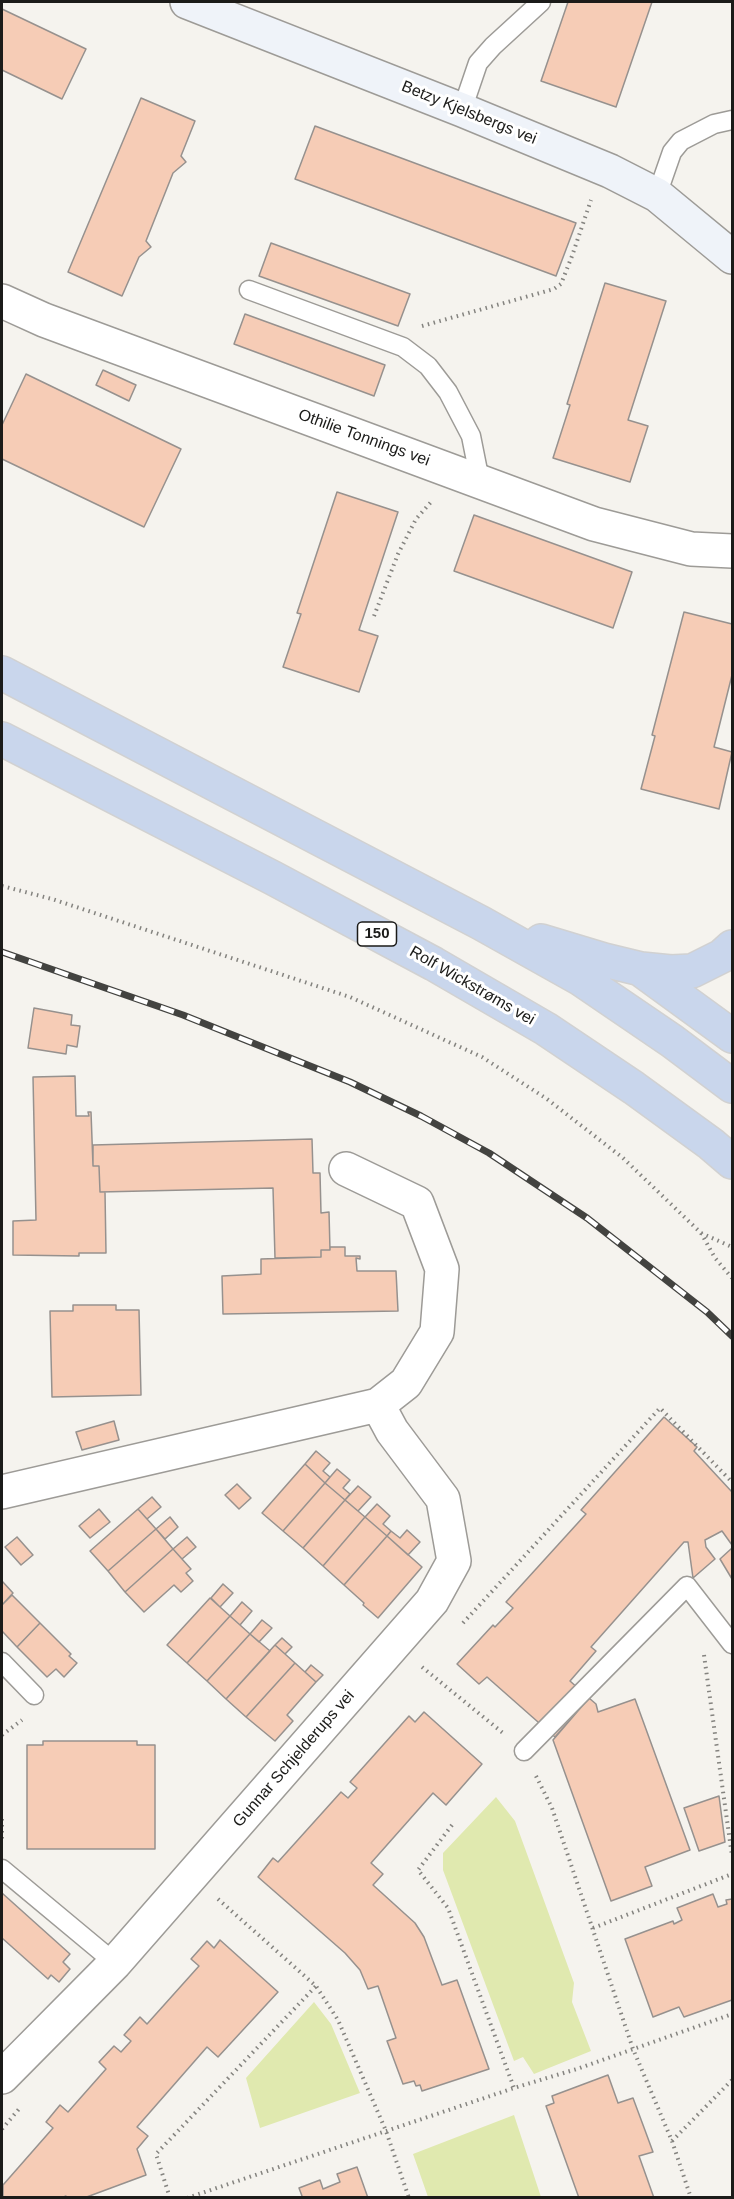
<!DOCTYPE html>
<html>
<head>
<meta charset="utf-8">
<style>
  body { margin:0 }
  #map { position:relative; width:734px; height:2199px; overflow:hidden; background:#f5f3ee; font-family:Arial,sans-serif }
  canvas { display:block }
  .frame { position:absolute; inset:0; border:3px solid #1b1b19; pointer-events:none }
</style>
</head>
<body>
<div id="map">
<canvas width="734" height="2199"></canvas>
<div class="frame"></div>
</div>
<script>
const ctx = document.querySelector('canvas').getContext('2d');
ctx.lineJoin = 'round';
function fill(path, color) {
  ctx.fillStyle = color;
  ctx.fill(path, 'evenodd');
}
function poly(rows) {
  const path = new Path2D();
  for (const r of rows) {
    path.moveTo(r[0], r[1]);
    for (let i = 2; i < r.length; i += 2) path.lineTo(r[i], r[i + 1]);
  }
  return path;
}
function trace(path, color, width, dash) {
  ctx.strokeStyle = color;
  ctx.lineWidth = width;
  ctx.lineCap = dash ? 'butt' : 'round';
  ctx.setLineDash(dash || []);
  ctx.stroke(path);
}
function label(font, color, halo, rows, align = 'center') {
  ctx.font = font + ' Arial,sans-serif';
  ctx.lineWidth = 6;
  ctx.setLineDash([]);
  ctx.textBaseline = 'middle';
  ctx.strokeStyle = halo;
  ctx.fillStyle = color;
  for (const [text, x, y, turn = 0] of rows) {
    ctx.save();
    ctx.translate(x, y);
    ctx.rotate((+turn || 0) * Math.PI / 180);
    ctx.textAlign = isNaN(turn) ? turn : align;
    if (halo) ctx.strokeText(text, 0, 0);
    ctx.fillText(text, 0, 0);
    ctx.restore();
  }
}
fill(poly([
  [496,1797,515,1821,574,1983,572,2002,591,2051,534,2074,523,2057,514,2061,443,1870,443,1853],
  [314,2002,331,2024,360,2093,260,2128,246,2078],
  [514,2115,541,2197,428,2197,413,2154]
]), '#e0e9af');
const building = poly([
  [568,2,652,2,616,107,541,81,568,2],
  [2,9,86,49,62,99,2,70,2,9],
  [141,98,195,121,181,156,186,162,173,173,146,241,151,247,139,257,122,296,68,272,141,98],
  [315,126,576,223,556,276,295,179,315,126],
  [271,243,410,294,398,326,259,276,271,243],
  [605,283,666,301,628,420,648,426,630,482,553,458,570,405,567,404,605,283],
  [245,314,385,365,374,396,234,344,245,314],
  [103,370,136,385,129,401,96,385,103,370],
  [26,374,181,449,144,527,2,459,2,425,26,374],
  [337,492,398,512,359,630,378,636,359,692,283,667,301,614,297,613,337,492],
  [474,515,632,572,613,628,454,571,474,515],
  [684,612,732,624,732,675,714,747,732,752,719,809,641,789,655,736,652,735,684,612],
  [34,1008,72,1015,71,1025,80,1026,77,1047,67,1045,66,1054,28,1048,34,1008],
  [75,1076,76,1116,89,1116,88,1112,91,1112,93,1166,99,1166,100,1192,105,1192,106,1253,79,1253,79,1256,13,1255,13,1221,36,1220,33,1077,75,1076],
  [312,1139,313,1173,320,1173,321,1213,329,1212,330,1250,321,1250,321,1257,275,1258,273,1188,100,1192,99,1166,93,1166,93,1145,312,1139],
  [330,1247,345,1247,345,1256,360,1256,360,1259,356,1258,357,1271,396,1271,398,1311,223,1314,222,1276,261,1274,261,1259,321,1257,321,1250,330,1250,330,1247],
  [73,1305,116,1305,116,1310,139,1310,141,1395,52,1397,50,1311,73,1311,73,1305],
  [664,1417,697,1447,694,1451,732,1492,732,1545,722,1531,705,1540,706,1547,715,1559,693,1578,688,1542,684,1542,591,1647,596,1651,570,1681,589,1698,555,1737,487,1677,479,1684,457,1664,493,1625,495,1627,513,1608,506,1602,586,1514,581,1510,664,1417],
  [114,1421,119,1440,82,1450,76,1432,114,1421],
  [316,1451,330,1463,323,1471,330,1477,325,1483,305,1464,316,1451],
  [305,1464,325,1483,283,1531,262,1513,305,1464],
  [337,1469,350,1480,343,1488,350,1494,345,1500,325,1483,337,1469],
  [325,1483,345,1500,303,1548,283,1531,325,1483],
  [237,1484,251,1498,239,1509,225,1495,237,1484],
  [358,1486,371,1497,358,1511,345,1500,358,1486],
  [152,1497,161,1507,147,1519,138,1509,152,1497],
  [345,1500,365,1517,323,1566,303,1548,345,1500],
  [377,1504,390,1516,383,1524,391,1531,387,1536,365,1517,377,1504],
  [99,1509,110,1522,90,1538,79,1526,99,1509],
  [138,1509,156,1529,108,1571,90,1551,138,1509],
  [170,1517,178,1527,165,1539,156,1529,170,1517],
  [365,1517,387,1536,344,1585,323,1566,365,1517],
  [156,1529,173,1549,125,1592,108,1571,156,1529],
  [407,1530,420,1542,408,1555,387,1536,391,1531,400,1538,407,1530],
  [387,1536,422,1567,378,1618,363,1605,364,1603,344,1585,387,1536],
  [17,1537,33,1555,21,1565,5,1547,17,1537],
  [187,1537,196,1547,182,1559,173,1549,187,1537],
  [732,1548,732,1579,720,1559,732,1548],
  [173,1549,191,1569,186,1573,193,1581,181,1592,174,1585,144,1612,125,1592,173,1549],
  [2,1581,13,1593,2,1605,2,1581],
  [223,1584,233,1593,220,1607,211,1598,223,1584],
  [12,1595,40,1623,17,1647,2,1631,2,1605,12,1595],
  [210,1598,230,1616,187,1663,167,1645,210,1598],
  [242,1602,252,1611,240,1625,230,1616,242,1602],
  [230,1616,250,1634,207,1681,187,1663,230,1616],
  [262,1620,272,1628,259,1642,250,1634,262,1620],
  [40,1623,71,1654,69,1656,77,1663,64,1677,56,1669,47,1677,17,1647,40,1623],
  [250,1634,270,1651,226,1699,207,1681,250,1634],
  [282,1638,292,1647,285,1654,275,1645,282,1638],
  [275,1645,295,1663,246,1717,226,1699,275,1645],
  [295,1663,316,1682,287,1715,293,1721,275,1741,246,1717,295,1663],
  [311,1665,323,1675,316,1682,305,1672,311,1665],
  [589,1698,596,1704,598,1712,635,1699,690,1850,645,1867,652,1886,611,1901,553,1740,589,1698],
  [424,1712,482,1764,446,1805,433,1793,371,1863,383,1874,373,1885,415,1923,424,1937,442,1985,457,1980,489,2069,422,2091,420,2085,416,2086,414,2081,403,2084,387,2041,396,2038,378,1986,368,1989,360,1970,345,1953,258,1877,273,1858,278,1862,341,1792,348,1798,357,1788,350,1782,409,1716,415,1722,424,1712],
  [43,1741,137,1741,137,1745,155,1745,155,1849,27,1849,27,1745,43,1745,43,1741],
  [719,1796,725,1842,699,1851,684,1808,719,1796],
  [2,1893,70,1954,63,1962,70,1969,59,1982,51,1975,48,1979,2,1938,2,1893],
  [713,1894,718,1907,727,1904,726,1900,732,1899,732,2000,684,2017,679,2007,653,2017,625,1939,673,1921,674,1924,682,1920,677,1908,713,1894],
  [220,1940,278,1992,218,2057,207,2047,137,2127,148,2136,137,2149,146,2175,84,2198,67,2198,66,2196,61,2198,3,2198,3,2185,53,2128,46,2122,60,2105,68,2112,106,2069,99,2062,114,2046,121,2052,131,2041,124,2035,140,2017,147,2024,199,1966,191,1959,207,1941,214,1948,220,1940],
  [608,2075,618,2103,633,2098,646,2133,653,2152,639,2156,654,2198,579,2198,546,2106,554,2103,552,2096,608,2075],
  [357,2167,368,2198,299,2198,302,2196,299,2188,320,2180,323,2189,340,2182,337,2174,357,2167]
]);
fill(building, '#f6ccb6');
trace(building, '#96918e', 1.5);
const lane = poly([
  [462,110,478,63,493,46,541,2],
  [657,195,672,152,681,141,714,124,732,120],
  [249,290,403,347,428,366,448,392,471,436,480,481],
  [2,1662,34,1695],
  [524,1751,687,1586,732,1644],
  [2,1869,115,1963]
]);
const street = poly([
  [2,301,44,320,594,524,691,549,732,551],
  [2,1492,378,1405],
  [2,2077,115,1963,432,1601,454,1561,443,1499,392,1431,378,1405,406,1383,437,1332,442,1269,417,1203,346,1169]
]);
const secondary = poly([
  [187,2,462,110,610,171,657,195,732,257]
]);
const highway = poly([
  [2,673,481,923,581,979,672,1041,732,1086],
  [2,739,273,878,434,964,546,1029,634,1088,711,1144,732,1162],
  [541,941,604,960,641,969,671,972,692,971,722,956,732,947],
  [640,969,732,1036]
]);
trace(lane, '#9d9b97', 21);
trace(street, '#9d9b97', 36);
trace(secondary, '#9d9b97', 36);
trace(highway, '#d1d1d1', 36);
trace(poly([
  [422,326,554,289,561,284,572,256,591,200],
  [374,616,398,554,416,519,431,502],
  [2,886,52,899,350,997,482,1057,547,1099,623,1158,701,1233,715,1258,732,1278],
  [701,1233,732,1247],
  [463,1623,660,1408,732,1482],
  [704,1655,732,1856],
  [422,1667,503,1733],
  [2,1735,22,1720],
  [536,1776,552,1808,633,2049,672,2141,691,2198],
  [2,1819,2,1841],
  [452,1825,418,1870,448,1908,514,2088],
  [218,1899,316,1986,338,2020,386,2131,409,2198],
  [593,1928,732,1874],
  [2,2129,19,2109],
  [672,2141,732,2080],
  [170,2198,156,2154,316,1986],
  [187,2198,514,2088,580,2068,732,2014]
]), '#84837f', 4, [1.5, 4.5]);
trace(lane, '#fff', 18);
trace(street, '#fff', 33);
trace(secondary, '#eff3f9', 33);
trace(highway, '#c9d6ec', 33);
const rail = poly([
  [2,952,183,1015,350,1082,421,1116,489,1153,587,1218,707,1312,732,1336]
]);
trace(rail, '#434340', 7);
trace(rail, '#fff', 4.5, [14]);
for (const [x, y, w] of [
  [377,934,39]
]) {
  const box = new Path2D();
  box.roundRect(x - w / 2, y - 12, w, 24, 4.5);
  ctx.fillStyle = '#fff';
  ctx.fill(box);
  trace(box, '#1b1b19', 1.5);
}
label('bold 15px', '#1b1b19', null, [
  ["150",377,934]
]);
label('16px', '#1b1b19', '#fff', [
  ["Betzy Kjelsbergs vei",469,113,22],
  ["Othilie Tonnings vei",364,438,20],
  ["Rolf Wickstrøms vei",472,986,30],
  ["Gunnar Schjelderups vei",294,1759,-49]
]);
</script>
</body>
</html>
